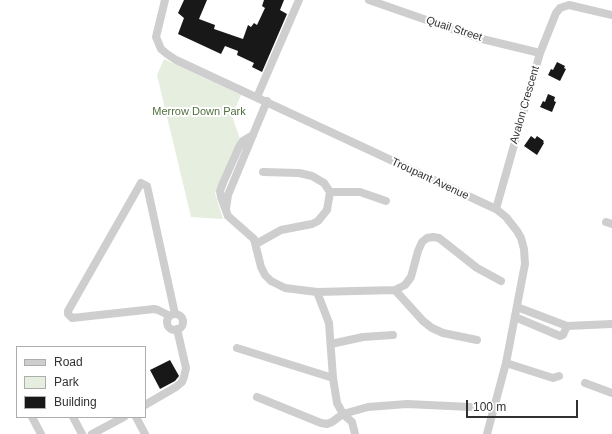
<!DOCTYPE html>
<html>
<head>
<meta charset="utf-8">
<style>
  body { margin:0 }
  #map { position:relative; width:612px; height:434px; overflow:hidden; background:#fff; font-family:Helvetica,sans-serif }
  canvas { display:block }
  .legend { position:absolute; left:16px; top:346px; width:130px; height:72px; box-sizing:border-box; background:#fff; border:1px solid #adadad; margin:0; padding:5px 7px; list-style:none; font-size:12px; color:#313131 }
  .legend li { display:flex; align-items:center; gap:8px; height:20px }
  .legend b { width:20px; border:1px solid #adadad }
  .scale { position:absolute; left:466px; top:400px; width:112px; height:18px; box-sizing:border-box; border:2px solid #313131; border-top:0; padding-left:5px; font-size:12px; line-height:14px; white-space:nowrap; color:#313131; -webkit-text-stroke:3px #fff; paint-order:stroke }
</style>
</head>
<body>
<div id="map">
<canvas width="612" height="434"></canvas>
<ul class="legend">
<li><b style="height:5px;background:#cecece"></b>Road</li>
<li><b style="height:11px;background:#e6eedf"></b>Park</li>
<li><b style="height:11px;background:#181818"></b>Building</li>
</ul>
<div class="scale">100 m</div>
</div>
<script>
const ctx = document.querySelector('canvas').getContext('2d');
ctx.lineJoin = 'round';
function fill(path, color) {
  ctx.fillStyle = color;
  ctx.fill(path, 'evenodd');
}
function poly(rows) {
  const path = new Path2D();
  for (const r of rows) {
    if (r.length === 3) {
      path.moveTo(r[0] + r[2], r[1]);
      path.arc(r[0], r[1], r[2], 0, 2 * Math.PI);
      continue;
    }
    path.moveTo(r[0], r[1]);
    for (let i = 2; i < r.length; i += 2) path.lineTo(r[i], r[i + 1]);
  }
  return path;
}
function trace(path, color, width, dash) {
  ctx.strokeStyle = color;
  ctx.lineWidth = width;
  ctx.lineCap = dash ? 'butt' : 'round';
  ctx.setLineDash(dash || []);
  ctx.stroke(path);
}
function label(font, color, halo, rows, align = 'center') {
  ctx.font = font + ' Helvetica,sans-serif';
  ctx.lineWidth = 4;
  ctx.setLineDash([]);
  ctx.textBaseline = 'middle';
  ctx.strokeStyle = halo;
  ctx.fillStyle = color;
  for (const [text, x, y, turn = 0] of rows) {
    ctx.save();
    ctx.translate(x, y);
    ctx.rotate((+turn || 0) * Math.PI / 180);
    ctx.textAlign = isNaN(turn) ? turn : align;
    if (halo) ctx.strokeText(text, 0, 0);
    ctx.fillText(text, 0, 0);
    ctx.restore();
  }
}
fill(poly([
  [164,59,241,95,232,116,240,139,215,193,223,219,191,217,157,75]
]), '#e6eedf');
fill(poly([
  [184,0,207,0,199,19,215,25,214,29,243,39,248,25,251,27,254,23,257,25,265,8,262,6,264,0,284,0,280,10,287,14,262,72,252,67,254,63,237,55,238,51,225,46,221,54,178,34,184,18,178,13],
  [557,62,565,66,564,68,566,69,560,81,548,75,551,69,553,70],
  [548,94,555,97,554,101,556,102,552,112,540,107,543,101,545,102],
  [531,136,535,139,537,136,544,141,543,142,544,143,537,155,524,146],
  [170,360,179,376,175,381,160,389,150,370]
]), '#181818');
trace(poly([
  [165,0,156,37,161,49,167,54,176,60,496,209,506,217,517,231,521,238,524,249,525,264,506,363,487,434],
  [369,0,478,38,540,53],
  [257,97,299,0],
  [253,135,243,141,239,147,223,183,220,191,221,197,228,216,254,239,261,267,265,275,271,281,285,288,317,292,395,290,405,285,411,277,418,251,422,242,427,238,433,237,439,238,477,268,501,281],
  [330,192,360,192,386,201],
  [226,209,228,195,267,101],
  [496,209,540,53,556,13,560,8,569,5,612,15],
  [606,222,612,224],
  [256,244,281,230,312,224,318,221,327,210,330,192,324,183,312,176,299,173,263,172],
  [395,290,423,321,432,328,443,333,477,340],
  [317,292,329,323,333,378,337,403,343,414,352,422,355,434],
  [517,307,567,326,612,324],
  [175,322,8],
  [170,316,158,310,154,309,72,318,68,314,68,311,141,183,147,186,175,314],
  [515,317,560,336,563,335,567,326],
  [331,344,363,337,393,335],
  [237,348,333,378],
  [506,363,553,378,559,376],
  [585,383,612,393],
  [257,397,321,423,327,424,332,422,343,414,368,407,407,404,470,407],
  [145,405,176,387,182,382,184,377,186,368,177,329],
  [32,417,41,434],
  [73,417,82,434],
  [136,417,145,434],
  [92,434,124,417]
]), '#cecece', 8);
label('11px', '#313131', '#fff', [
  ["Quail Street",454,29,18],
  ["Avalon Crescent",525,105,-74],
  ["Troupant Avenue",430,179,25]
]);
label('11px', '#516f3d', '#fff', [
  ["Merrow Down Park",199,112]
]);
</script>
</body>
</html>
